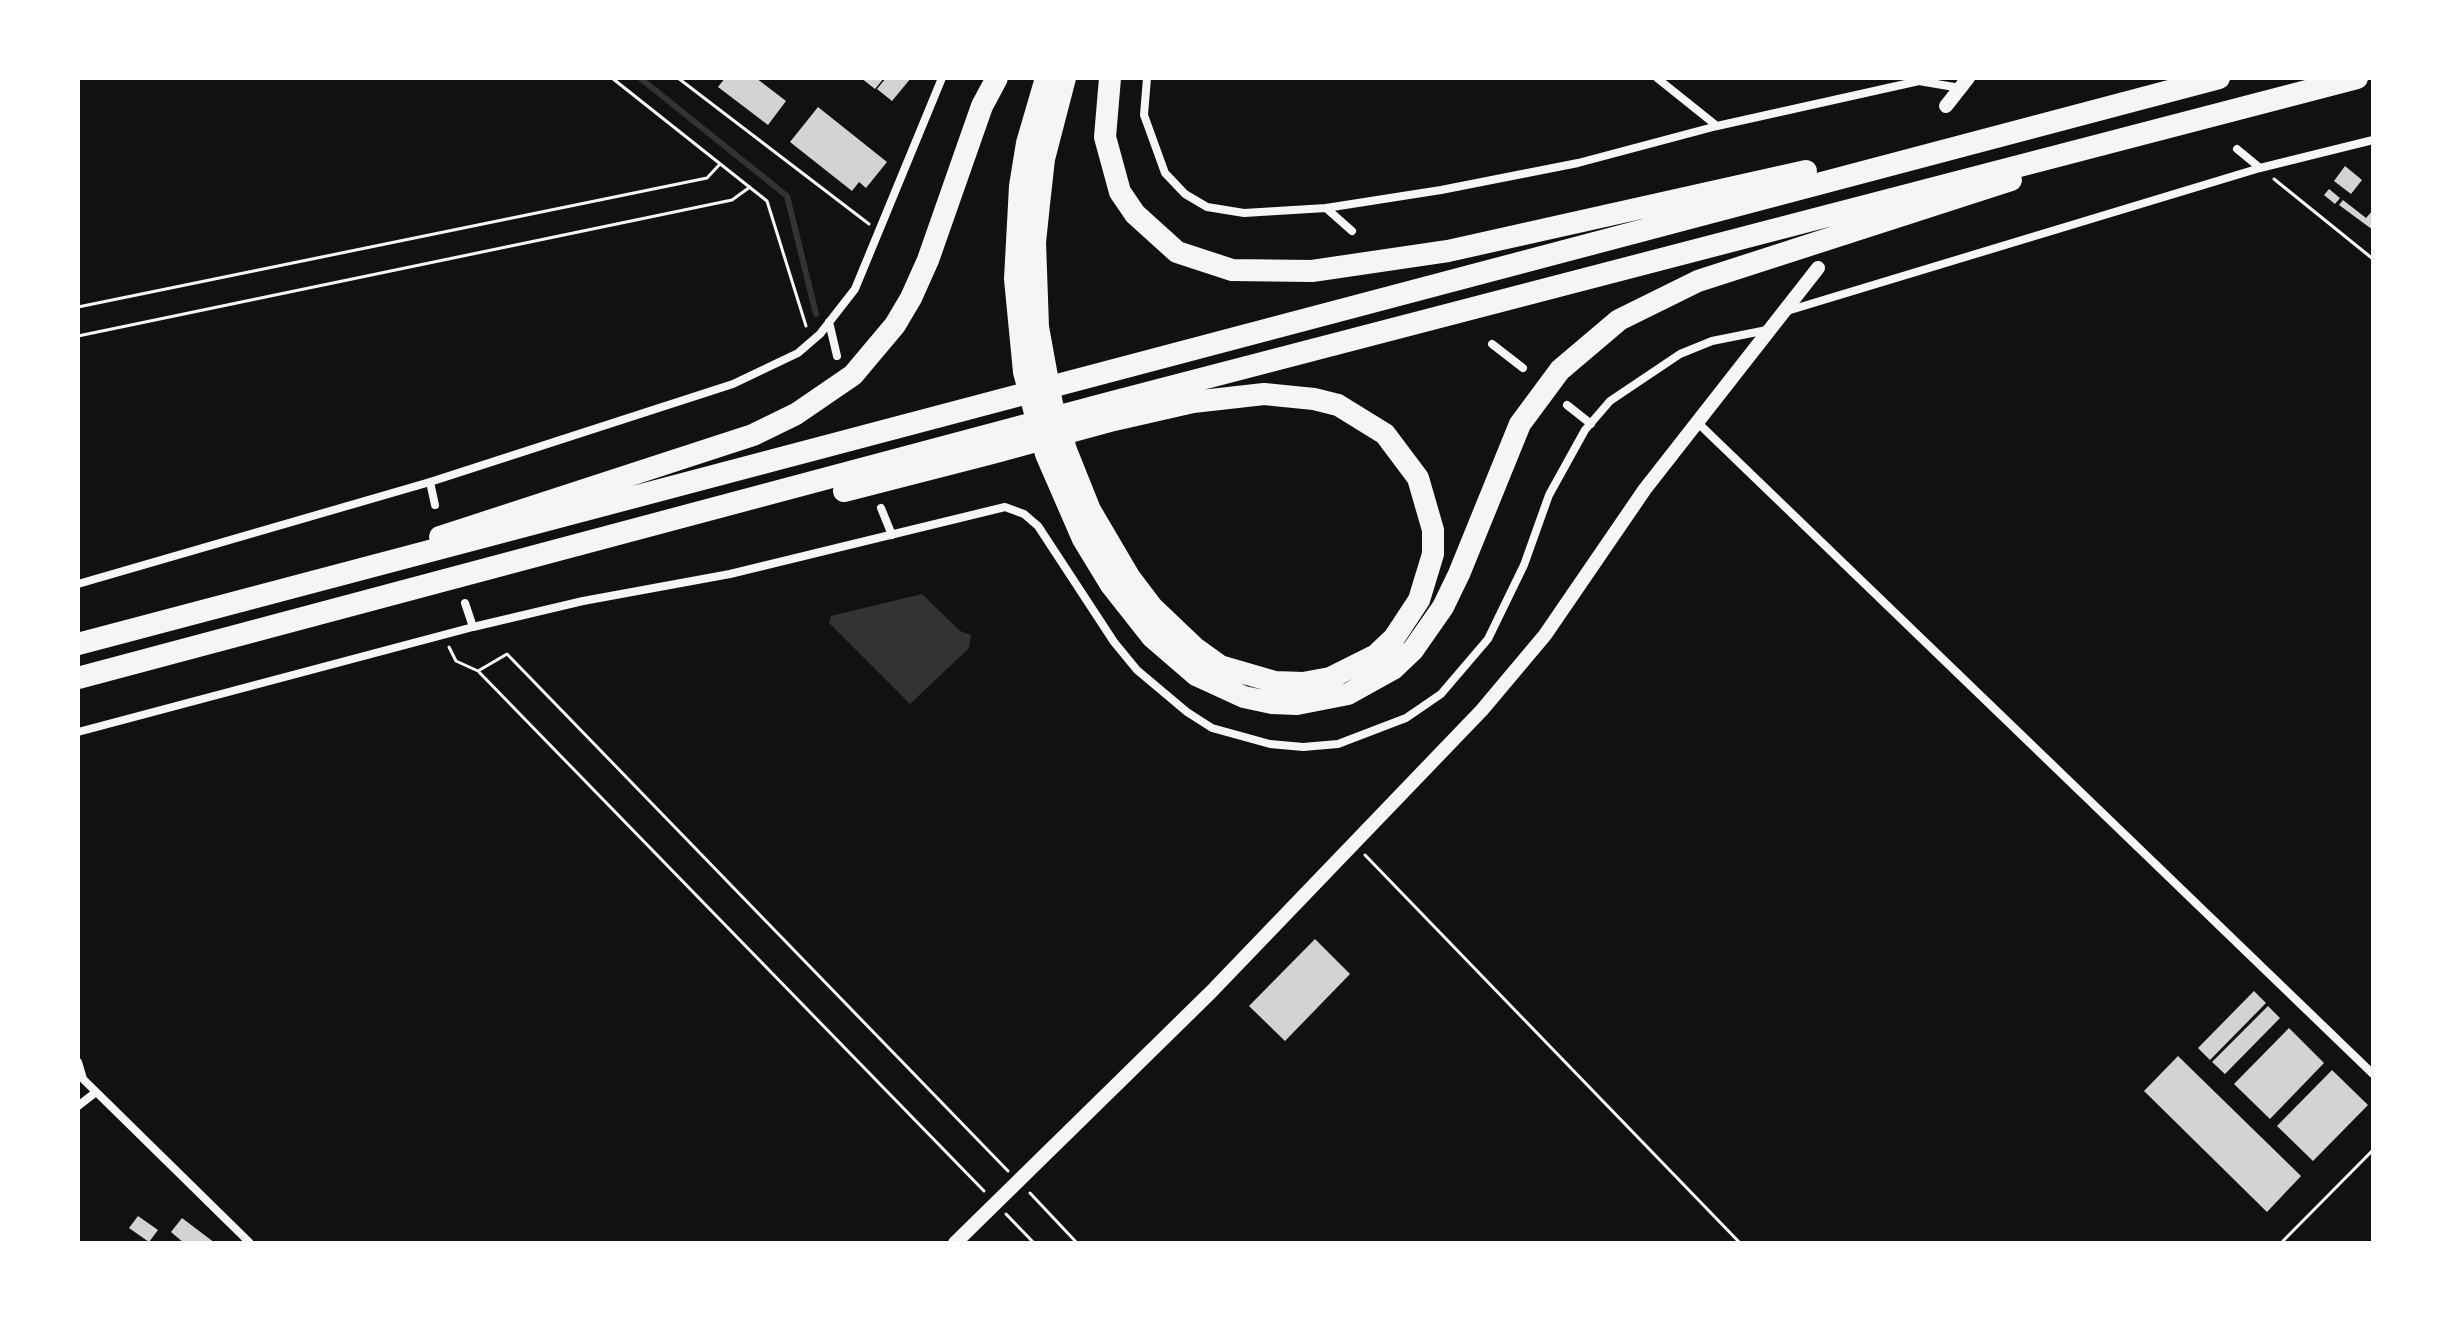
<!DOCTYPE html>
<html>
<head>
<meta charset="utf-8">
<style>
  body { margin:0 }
  #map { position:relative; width:2451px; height:1321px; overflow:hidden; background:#111; font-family:"DejaVu Sans",sans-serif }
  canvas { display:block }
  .frame { position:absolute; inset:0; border:80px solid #fff; pointer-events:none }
</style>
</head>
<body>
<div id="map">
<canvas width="2451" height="1321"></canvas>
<div class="frame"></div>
</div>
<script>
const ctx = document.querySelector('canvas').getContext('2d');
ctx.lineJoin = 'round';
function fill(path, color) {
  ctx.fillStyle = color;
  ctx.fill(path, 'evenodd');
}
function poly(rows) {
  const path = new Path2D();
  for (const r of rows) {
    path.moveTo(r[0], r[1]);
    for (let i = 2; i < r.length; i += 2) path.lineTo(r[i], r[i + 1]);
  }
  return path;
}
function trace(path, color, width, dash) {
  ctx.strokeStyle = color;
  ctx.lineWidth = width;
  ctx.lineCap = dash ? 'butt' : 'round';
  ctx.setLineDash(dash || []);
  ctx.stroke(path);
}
fill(poly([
  [922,594,960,631,971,635,969,648,910,704,829,623,831,616]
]), '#333');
trace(poly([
  [640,78,787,196,816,314]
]), '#333', 6);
fill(poly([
  [725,78,756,78,786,101,768,125,718,87],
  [861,78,884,78,875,89],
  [886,78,911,78,892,101,877,89],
  [818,107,887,162,866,188,859,182,852,191,790,142],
  [2345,166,2362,180,2351,194,2334,181],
  [2329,189,2340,198,2335,204,2324,195],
  [2343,200,2366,218,2373,210,2373,230,2339,205],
  [1315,939,1350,974,1285,1041,1249,1006],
  [2254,991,2266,1003,2210,1060,2198,1048],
  [2268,1006,2280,1018,2225,1074,2212,1062],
  [2289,1028,2324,1063,2270,1119,2234,1084],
  [2178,1056,2301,1176,2267,1212,2144,1091],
  [2332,1070,2368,1105,2313,1161,2277,1126],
  [138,1216,158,1230,149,1242,129,1228],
  [182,1218,215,1243,184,1243,171,1232]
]), '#d3d3d3');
trace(poly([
  [612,78,767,201,806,326],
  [678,78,869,224],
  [2274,179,2373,259],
  [78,307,707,178,720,164],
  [78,336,732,200,750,187],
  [449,647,456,661,478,671,507,654,1008,1171],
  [479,672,984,1191],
  [1365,855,1740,1243],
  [1030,1193,1077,1243],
  [1006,1214,1034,1243],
  [2281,1243,2373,1150]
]), '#f5f5f5', 3);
trace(poly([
  [1147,78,1144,115,1165,173,1185,194,1207,207,1244,213,1326,208,1441,190,1578,163,1717,126,1919,81,1960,88],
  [1657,78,1717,126],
  [2237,149,2260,168],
  [1326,208,1352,231],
  [1787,311,2260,168,2373,140],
  [829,322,837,356],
  [1492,344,1523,368],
  [1567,405,1591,424],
  [1697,422,2373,1074],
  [430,482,435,505],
  [881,508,892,535],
  [78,584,430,482,733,384,798,353,820,334,855,289,942,78],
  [465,603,473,627],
  [78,732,473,627,583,601,730,574,1005,507,1024,514,1038,526,1114,642,1137,670,1187,712,1212,728,1270,744,1303,747,1338,744,1406,718,1441,694,1488,639,1524,565,1549,495,1585,430,1610,401,1680,354,1712,341,1767,330],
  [78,1062,83,1079,250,1243],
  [78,1106,96,1092]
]), '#f5f5f5', 8);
trace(poly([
  [1946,106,1968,78],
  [955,1243,1211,992,1482,710,1545,635,1645,489,1818,268]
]), '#f5f5f5', 14);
trace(poly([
  [1046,78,1027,143,1020,186,1015,279,1024,372,1046,454,1083,539,1111,585,1152,637,1196,675,1244,697,1272,703,1297,704,1348,694,1393,669,1413,650,1443,607,1459,574,1520,424,1560,370,1619,320,1698,281,2011,180],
  [1110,78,1105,137,1120,192,1135,214,1177,252,1232,270,1312,271,1448,251,1806,171],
  [844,491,992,453,1114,420,1193,402,1264,394,1314,399,1338,405,1385,434,1418,478,1433,530,1433,554,1419,600,1394,638,1376,655,1330,678,1303,683,1275,682,1220,666,1195,648,1152,607,1130,578,1090,510,1066,450,1052,404,1038,327,1035,242,1039,204,1044,159,1065,78],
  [440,537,753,435,796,414,853,375,895,325,911,298,928,260,982,106,997,78],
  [78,644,2219,78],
  [78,678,1109,403,2357,78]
]), '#f5f5f5', 22);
</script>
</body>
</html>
